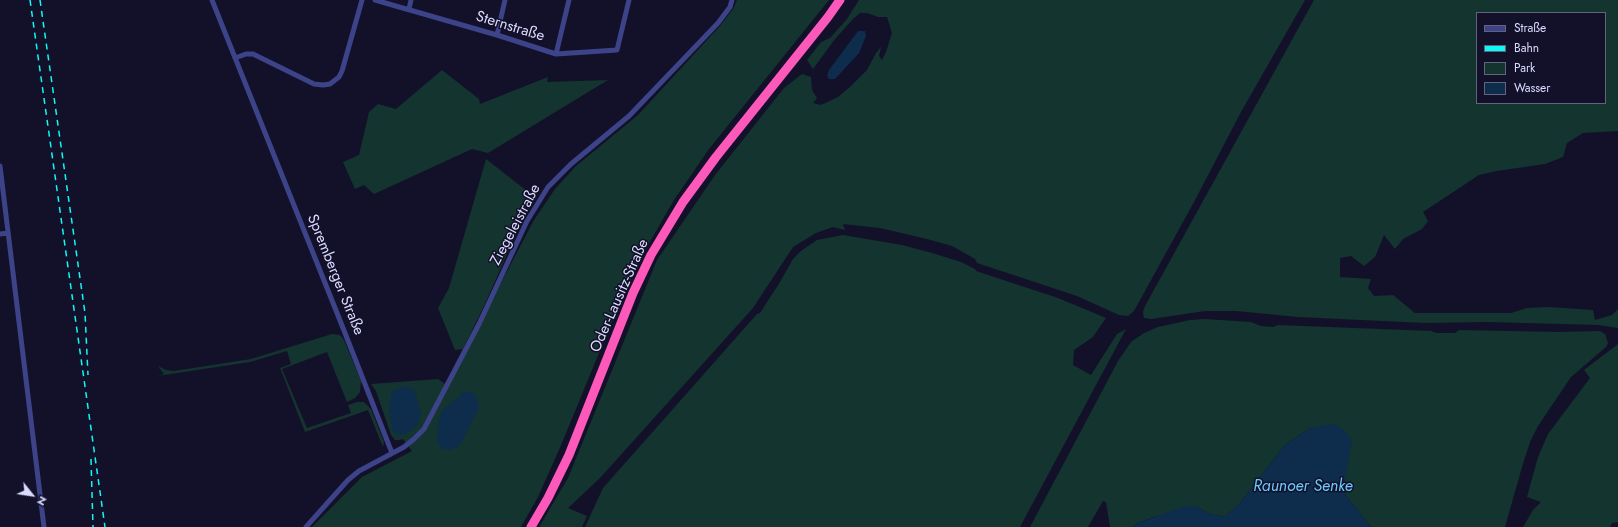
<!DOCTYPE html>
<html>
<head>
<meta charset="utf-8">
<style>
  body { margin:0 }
  #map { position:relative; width:1618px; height:527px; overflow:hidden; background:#13112a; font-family:Jost,sans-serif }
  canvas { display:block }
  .legend { position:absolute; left:1476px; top:12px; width:130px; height:92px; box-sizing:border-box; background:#13112a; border:1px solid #63627f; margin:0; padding:5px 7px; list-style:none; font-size:12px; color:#dbdbfe }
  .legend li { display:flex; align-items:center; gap:8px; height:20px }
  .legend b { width:20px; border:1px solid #63627f }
  .north { position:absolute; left:12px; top:475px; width:40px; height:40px; -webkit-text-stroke:3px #13112a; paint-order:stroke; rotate:120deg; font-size:11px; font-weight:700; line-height:16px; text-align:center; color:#dbdbfe }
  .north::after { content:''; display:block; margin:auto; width:14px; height:18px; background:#dbdbfe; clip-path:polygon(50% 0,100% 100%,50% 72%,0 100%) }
</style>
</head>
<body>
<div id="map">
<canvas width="1618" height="527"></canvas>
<ul class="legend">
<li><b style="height:5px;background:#3d4388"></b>Straße</li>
<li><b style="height:5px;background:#0bfaf6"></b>Bahn</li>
<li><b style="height:11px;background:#14342f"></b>Park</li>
<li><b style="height:11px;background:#0e2c4c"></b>Wasser</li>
</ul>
<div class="north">N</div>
</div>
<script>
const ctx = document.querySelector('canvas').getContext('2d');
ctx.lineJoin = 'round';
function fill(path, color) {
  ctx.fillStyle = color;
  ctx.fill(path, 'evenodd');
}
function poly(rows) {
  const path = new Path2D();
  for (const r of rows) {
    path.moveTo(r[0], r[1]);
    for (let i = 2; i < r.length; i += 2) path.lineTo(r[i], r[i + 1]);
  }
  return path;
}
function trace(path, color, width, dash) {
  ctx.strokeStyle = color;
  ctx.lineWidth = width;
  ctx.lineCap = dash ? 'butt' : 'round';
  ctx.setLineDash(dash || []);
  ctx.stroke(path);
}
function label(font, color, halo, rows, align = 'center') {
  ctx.font = font + ' Jost,sans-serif';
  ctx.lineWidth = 3;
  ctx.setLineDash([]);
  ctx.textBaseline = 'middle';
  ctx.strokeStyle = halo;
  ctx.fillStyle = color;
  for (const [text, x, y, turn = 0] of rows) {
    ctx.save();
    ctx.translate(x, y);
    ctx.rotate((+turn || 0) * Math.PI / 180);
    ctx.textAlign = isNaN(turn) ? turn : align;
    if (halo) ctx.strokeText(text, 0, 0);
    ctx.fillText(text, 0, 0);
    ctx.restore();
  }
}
fill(poly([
  [737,0,829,0,709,149,674,200,644,252,625,290,559,450,538,497,521,527,312,527,362,477,412,451,403,439,399,440,395,440,391,435,376,391,371,384,438,379,445,384,435,408,534,220,555,189,576,166,638,115,719,27,733,9],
  [859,0,1305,0,1241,112,1194,202,1134,311,1128,316,1119,315,1077,296,977,263,975,259,952,246,927,239,880,228,843,224,845,230,833,227,816,233,793,247,753,308,600,478,568,508,587,516,582,527,539,527,568,478,657,260,715,175,784,88,802,74,811,77,812,90,817,98,813,103,821,105,838,97,851,86,867,70,876,53,881,47,879,56,882,60,886,52,892,33,887,17,878,17,867,13,860,13,853,19,835,39,813,69,807,60,821,42,830,38,847,19],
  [1314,0,1618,0,1618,131,1583,133,1567,143,1563,157,1545,164,1497,171,1479,175,1423,212,1428,221,1422,229,1403,239,1395,249,1384,235,1375,257,1364,266,1351,256,1340,258,1340,277,1371,279,1368,288,1374,296,1393,295,1415,313,1511,313,1527,308,1549,307,1593,310,1595,320,1612,315,1618,309,1618,328,1598,325,1487,322,1425,323,1298,317,1236,311,1205,311,1151,319,1144,318,1143,312,1145,306],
  [1477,13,1605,13,1605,103,1477,103],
  [442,70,479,99,480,104,548,77,547,82,608,80,488,153,472,149,374,194,364,185,355,189,343,162,359,155,369,112,378,104,396,109],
  [486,159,536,198,520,225,484,306,463,349,455,350,438,308,449,288],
  [843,235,902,245,932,253,961,262,975,269,976,271,1058,298,1106,318,1093,337,1074,350,1073,365,1091,375,1117,334,1126,329,1020,527,585,527,603,488,757,314,760,313,780,282,793,259,801,251,817,240],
  [1205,319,1251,322,1261,326,1273,327,1278,325,1431,331,1436,333,1455,333,1459,330,1558,332,1600,331,1605,334,1608,343,1606,347,1571,377,1538,426,1530,442,1522,467,1505,527,1371,527,1343,492,1310,428,1285,445,1240,503,1225,517,1210,514,1195,506,1154,517,1138,523,1133,527,1110,527,1106,502,1103,501,1088,527,1030,527,1118,361,1131,342,1144,333,1158,327,1190,320],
  [332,334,340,335,344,340,361,381,360,392,355,398,347,402,327,352,282,369,307,428,351,413,348,405,357,402,364,402,371,409,384,442,383,447,368,410,305,432,280,368,291,364,287,351,250,362,157,376,164,374,158,366,166,370,174,371,251,359],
  [1618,344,1618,522,1612,523,1610,527,1523,527,1533,510,1541,502,1527,497,1538,457,1548,434,1590,378,1584,370]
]), '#14342f');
fill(poly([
  [858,31,865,31,866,36,859,53,835,79,829,79,827,76,829,70],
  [405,386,415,391,421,415,417,426,404,435,398,435,393,432,389,411,392,391],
  [465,391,475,394,479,408,460,445,451,450,442,449,437,440,439,419,442,411],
  [1335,424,1344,430,1352,440,1343,492,1371,527,1133,527,1138,523,1185,506,1195,506,1210,514,1225,517,1240,503,1285,445,1310,428]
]), '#0e2c4c');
trace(poly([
  [212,0,343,328,392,453],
  [375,0,497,35,556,54,617,50,629,0],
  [409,9,411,0],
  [497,35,505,0],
  [556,54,569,0],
  [235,58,246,54,253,54,314,84,323,85,330,84,339,77,342,71,362,0],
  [0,166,44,527],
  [0,234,8,233],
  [306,527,348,480,359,471,404,447,414,439,424,429,479,324,527,221,548,187,571,164,629,116,718,23,730,7,732,0]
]), '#3d4388', 5);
trace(poly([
  [531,527,548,498,569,455,633,293,651,255,683,202,716,157,828,17,840,0]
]), '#fc59ba', 9);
trace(poly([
  [30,0,105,527],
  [40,0,85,313,88,375],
  [91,459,93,527]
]), '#0bfaf6', 1.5, [6, 5]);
label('15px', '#dbdbfe', '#13112a', [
  ["Sternstraße",510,27,17],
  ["Ziegeleistraße",516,225,-62],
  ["Spremberger Straße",335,275,68],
  ["Oder-Lausitz-Straße",620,296,-66]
]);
label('italic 16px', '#6bcafc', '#13112a', [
  ["Raunoer Senke",1303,487]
]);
</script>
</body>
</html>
